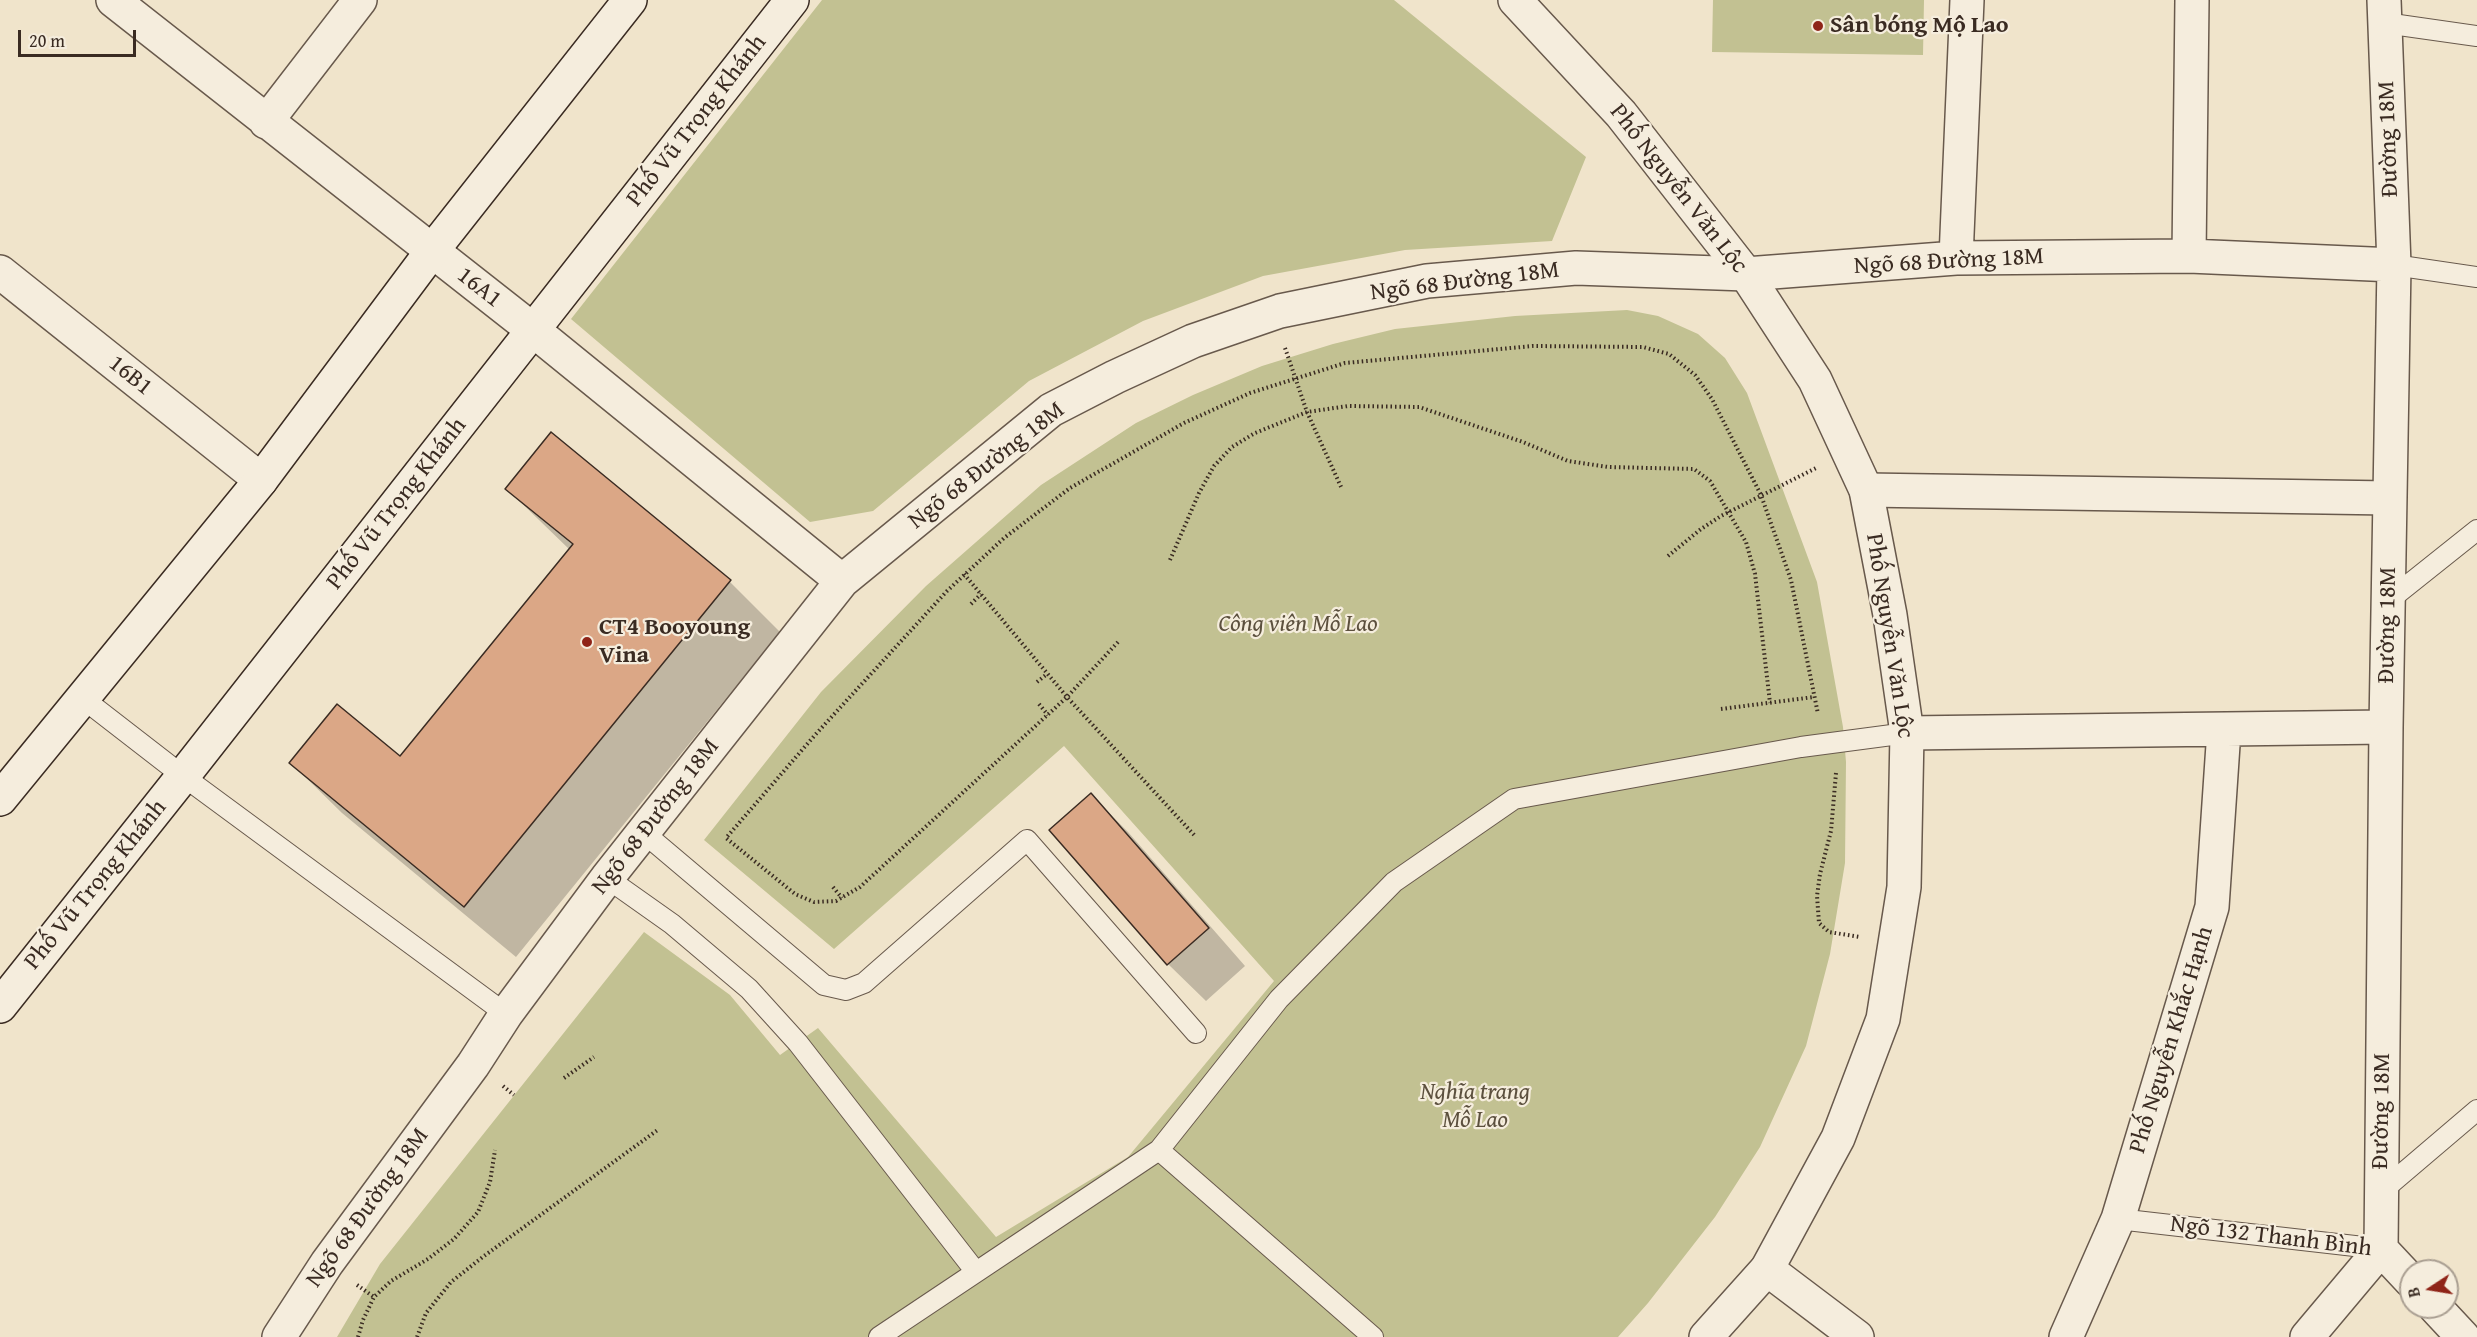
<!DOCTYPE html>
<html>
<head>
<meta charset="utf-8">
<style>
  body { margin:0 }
  #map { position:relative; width:2477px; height:1337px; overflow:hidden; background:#f0e4cb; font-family:"Gentium Book Plus",serif }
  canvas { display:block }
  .north { position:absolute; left:2399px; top:1259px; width:60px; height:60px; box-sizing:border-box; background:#f5eddd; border:2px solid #aa9f92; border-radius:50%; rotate:258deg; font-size:16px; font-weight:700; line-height:24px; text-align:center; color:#3a2b22 }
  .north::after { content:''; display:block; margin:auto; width:21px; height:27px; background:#8f2418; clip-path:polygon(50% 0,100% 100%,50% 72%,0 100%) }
  .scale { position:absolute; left:18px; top:30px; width:118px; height:27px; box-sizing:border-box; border:3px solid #3a2b22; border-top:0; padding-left:8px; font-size:18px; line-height:21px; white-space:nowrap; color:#3a2b22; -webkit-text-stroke:4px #f5eddd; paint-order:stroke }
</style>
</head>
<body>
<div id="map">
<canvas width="2477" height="1337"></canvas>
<div class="north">B</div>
<div class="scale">20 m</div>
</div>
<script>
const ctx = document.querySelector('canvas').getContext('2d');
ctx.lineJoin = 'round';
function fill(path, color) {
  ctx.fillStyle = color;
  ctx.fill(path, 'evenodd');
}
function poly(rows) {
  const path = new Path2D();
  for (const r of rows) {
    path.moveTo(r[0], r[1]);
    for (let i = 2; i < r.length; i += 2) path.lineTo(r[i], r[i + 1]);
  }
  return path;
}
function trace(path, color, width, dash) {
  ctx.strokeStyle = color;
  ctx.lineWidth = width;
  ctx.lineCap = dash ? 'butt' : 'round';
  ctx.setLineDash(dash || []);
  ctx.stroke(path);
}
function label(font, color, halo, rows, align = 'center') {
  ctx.font = font + ' "Gentium Book Plus",serif';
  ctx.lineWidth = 4.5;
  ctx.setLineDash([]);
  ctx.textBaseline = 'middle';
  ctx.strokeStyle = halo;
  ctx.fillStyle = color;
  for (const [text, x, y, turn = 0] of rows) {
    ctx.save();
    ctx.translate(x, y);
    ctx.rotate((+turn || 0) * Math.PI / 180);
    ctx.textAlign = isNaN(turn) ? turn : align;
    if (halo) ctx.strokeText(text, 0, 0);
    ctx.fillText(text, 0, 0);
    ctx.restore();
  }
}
fill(poly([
  [822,0,1394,0,1586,157,1552,241,1405,250,1263,276,1143,321,1029,381,873,511,810,522,571,319],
  [1713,0,1924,0,1923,55,1712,52],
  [1627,310,1658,316,1698,334,1725,358,1747,393,1817,582,1843,727,1846,762,1845,863,1830,954,1806,1046,1760,1147,1715,1217,1648,1303,1618,1337,337,1337,380,1264,644,932,730,995,780,1055,818,1028,996,1237,1128,1157,1274,981,1064,746,834,949,704,840,821,692,926,586,1041,485,1136,423,1193,395,1262,366,1333,344,1395,329,1515,316]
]), '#c2c192');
fill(poly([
  [507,489,730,582,780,632,516,957,342,813,291,763,401,758,570,550],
  [1091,795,1128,832,1245,966,1206,1001,1168,964]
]), '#0003');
const building = poly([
  [551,432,731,580,464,907,289,763,337,704,400,756,573,544,505,489,551,432],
  [1091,793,1209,928,1167,965,1049,830,1091,793]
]);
fill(building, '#dba786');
trace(building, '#3a2b22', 1.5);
const service = poly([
  [2385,23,2477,36],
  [2394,265,2477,277],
  [2388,601,2477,530],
  [81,697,183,776,506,1014],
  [644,833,824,985,846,990,864,983,1027,840,1196,1033],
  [607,878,672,924,749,989,798,1043,976,1272],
  [1159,1150,1373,1337],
  [2382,1191,2477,1110],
  [2118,1219,2381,1249],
  [879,1337,1159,1150,1279,999,1394,882,1514,799,1801,747,1907,733]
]);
const minor = poly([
  [113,0,533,330,842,581],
  [266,122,360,0],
  [2189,256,2192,0],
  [1956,258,1967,0],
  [0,272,261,480],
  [1866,490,2390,498],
  [1907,733,2386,727],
  [2381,1249,2386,727,2394,265,2384,0],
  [2381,1249,2411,1281],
  [1767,1269,1857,1337],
  [2435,1307,2463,1337],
  [279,1337,327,1263,473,1065,506,1014,607,878,842,581,1051,410,1115,377,1193,341,1280,311,1427,281,1576,268,1746,274,1956,258,2189,256,2394,265],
  [2066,1337,2118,1219,2212,907,2224,730],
  [2307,1337,2381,1249]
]);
const tertiary = poly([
  [1515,0,1621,114,1746,274,1815,380,1866,490,1890,615,1907,733,1904,887,1883,1019,1838,1138,1767,1269,1706,1337]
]);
const secondary = poly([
  [0,799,261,480,432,251,630,0],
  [0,1006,183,776,792,0]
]);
trace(service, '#68594c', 22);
trace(minor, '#68594c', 36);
trace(tertiary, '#68594c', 36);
trace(secondary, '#3a2b22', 36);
trace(poly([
  [1285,348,1307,412,1342,489],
  [1668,556,1701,529,1721,516,1816,468],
  [1170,560,1199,493,1214,466,1232,447,1255,433,1307,412,1348,406,1419,407,1523,442,1568,461,1608,467,1694,469,1710,481,1746,542,1755,574,1770,703],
  [964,574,1067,697,1196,837],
  [971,604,981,594],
  [1118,642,1067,697,860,887,836,901,814,902,795,894,726,838,815,735,947,591,1004,538,1070,488,1184,423,1250,393,1345,363,1533,346,1643,347,1669,354,1695,375,1712,399,1761,495,1791,580,1818,714],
  [1037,682,1047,674],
  [1039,704,1048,715],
  [1721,709,1814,697],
  [1836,773,1831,831,1820,874,1817,896,1819,923,1829,932,1860,937],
  [833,887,842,898],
  [564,1078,594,1057],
  [503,1086,514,1095],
  [357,1285,374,1297],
  [358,1337,363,1320,374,1297,391,1281,428,1259,454,1239,478,1212,490,1182,495,1150],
  [417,1337,426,1313,451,1282,484,1256,659,1129]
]), '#3a2b22', 4, [1.5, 3]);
trace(service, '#f5eddd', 20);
trace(minor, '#f5eddd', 33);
trace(tertiary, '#f5eddd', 33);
trace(secondary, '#f5eddd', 33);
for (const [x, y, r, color] of [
  [1818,26,6,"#8f2418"],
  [587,642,6,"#8f2418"]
]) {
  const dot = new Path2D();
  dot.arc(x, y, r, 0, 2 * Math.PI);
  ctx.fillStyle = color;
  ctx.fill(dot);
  trace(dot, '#f5eddd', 2);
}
label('bold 24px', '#3a2b22', '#f5eddd', [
  ["Sân bóng Mộ Lao",1830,26],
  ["CT4 Booyoung",599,628],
  ["Vina",599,656]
], 'left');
label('24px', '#3a2b22', '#f5eddd', [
  ["Phố Vũ Trọng Khánh",697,121,-52],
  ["Đường 18M",2389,139,-92],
  ["Phố Nguyễn Văn Lộc",1678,189,52],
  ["Ngõ 68 Đường 18M",1949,262,-3],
  ["Ngõ 68 Đường 18M",1465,282,-7],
  ["16A1",479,288,38],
  ["16B1",130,376,39],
  ["Ngõ 68 Đường 18M",987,466,-38],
  ["Phố Vũ Trọng Khánh",397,504,-52],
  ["Đường 18M",2388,625,-89],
  ["Phố Nguyễn Văn Lộc",1889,636,81],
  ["Ngõ 68 Đường 18M",656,817,-52],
  ["Phố Vũ Trọng Khánh",96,885,-51],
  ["Phố Nguyễn Khắc Hạnh",2172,1040,-73],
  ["Đường 18M",2382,1111,-89],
  ["Ngõ 68 Đường 18M",368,1208,-54],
  ["Ngõ 132 Thanh Bình",2271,1237,7]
]);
label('italic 24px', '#5c503e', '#f5eddd', [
  ["Công viên Mỗ Lao",1298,625],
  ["Nghĩa trang",1475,1093],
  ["Mỗ Lao",1475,1121]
]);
</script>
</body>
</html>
